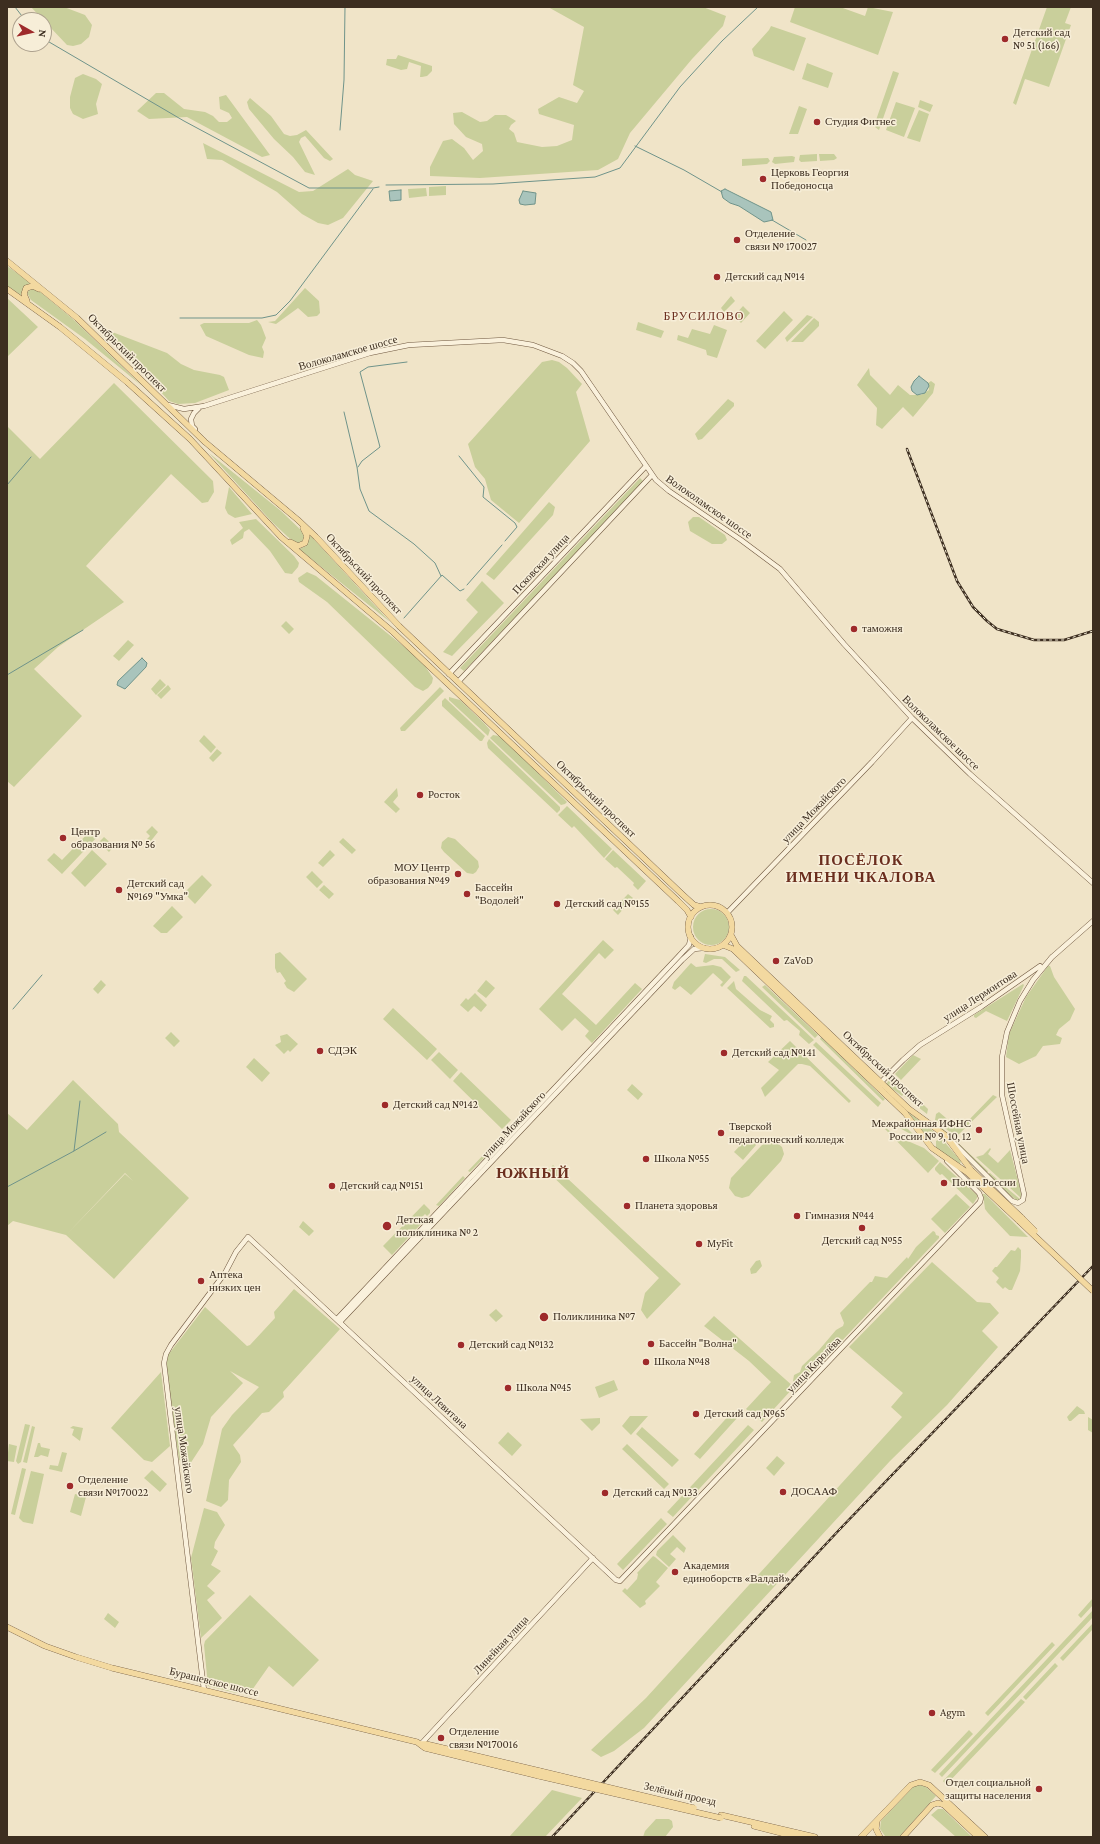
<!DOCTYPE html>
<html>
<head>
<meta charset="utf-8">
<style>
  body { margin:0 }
  #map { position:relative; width:1100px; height:1844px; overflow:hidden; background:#f0e4c8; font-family:"Crimson Pro",serif }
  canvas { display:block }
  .frame { position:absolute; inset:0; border:8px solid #3d2e20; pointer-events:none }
  .north { position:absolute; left:12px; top:12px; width:40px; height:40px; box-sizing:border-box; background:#f7eed8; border:1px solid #ada18e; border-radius:50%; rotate:98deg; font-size:11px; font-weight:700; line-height:16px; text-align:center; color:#3d2e20 }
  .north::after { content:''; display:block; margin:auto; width:14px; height:18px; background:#9e2a2b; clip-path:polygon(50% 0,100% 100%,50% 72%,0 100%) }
</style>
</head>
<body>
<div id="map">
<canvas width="1100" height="1844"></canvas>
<div class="frame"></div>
<div class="north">N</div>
</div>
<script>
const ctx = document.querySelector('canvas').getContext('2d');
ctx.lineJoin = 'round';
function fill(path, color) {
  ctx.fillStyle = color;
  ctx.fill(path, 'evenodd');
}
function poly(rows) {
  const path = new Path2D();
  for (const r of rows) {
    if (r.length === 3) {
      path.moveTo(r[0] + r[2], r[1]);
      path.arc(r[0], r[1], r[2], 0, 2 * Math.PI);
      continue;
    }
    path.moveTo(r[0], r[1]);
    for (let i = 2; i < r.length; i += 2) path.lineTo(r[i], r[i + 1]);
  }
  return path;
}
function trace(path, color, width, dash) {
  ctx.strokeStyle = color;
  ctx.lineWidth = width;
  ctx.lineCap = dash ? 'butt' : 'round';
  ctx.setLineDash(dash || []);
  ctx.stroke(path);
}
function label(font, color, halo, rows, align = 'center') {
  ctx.font = font + ' "Crimson Pro",serif';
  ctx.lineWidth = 3;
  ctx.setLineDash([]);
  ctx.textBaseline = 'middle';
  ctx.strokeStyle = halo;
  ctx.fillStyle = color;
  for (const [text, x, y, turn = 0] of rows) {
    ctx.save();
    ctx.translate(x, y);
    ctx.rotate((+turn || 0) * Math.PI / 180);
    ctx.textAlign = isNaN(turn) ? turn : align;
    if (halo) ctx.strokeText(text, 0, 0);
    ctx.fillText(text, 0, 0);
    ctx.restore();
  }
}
fill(poly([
  [31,7,64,7,85,15,92,25,89,37,81,44,73,46,67,45],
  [548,7,703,7,726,16,723,26,692,59,630,133,618,159,598,170,480,178,430,176,430,167,443,141,452,139,464,148,473,160,483,151,482,144,466,137,454,124,453,113,462,112,480,122,487,121,495,115,506,115,516,121,511,125,509,129,514,133,517,142,542,147,557,146,572,140,574,125,539,114,538,109,559,97,577,103,584,91,573,85,584,27],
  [795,7,840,7,865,16,868,7,893,12,878,55,790,22],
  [1047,7,1071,7,1065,23,1071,25,1049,87,1025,79,1016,105,1013,103],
  [771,26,806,38,794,71,754,56,752,49,769,30],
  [398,55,432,66,432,71,427,76,422,77,420,77,421,66,409,62,407,69,401,70,386,65,387,59,396,59],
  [807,63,833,73,828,88,802,79],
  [893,71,899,73,879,130,875,127,875,123],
  [83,74,96,79,102,84,96,104,98,114,83,119,73,114,70,108,70,97,75,78],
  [156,93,164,93,184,109,205,112,213,116,219,122,227,122,232,118,229,113,220,109,219,97,226,95,270,155,262,157,187,117,149,119,137,111],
  [250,98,271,116,284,134,290,136,297,135,306,130,333,159,330,161,324,158,305,136,301,138,299,142,315,175,305,172,293,157,274,139,249,109,247,102],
  [920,100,933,105,930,112,918,107],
  [896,102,915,108,904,137,886,130],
  [799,106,807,109,798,134,789,134],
  [919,110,929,114,920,142,907,138],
  [203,143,299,192,313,191,348,169,355,175,373,181,343,218,328,225,318,223,302,214,277,192,222,160,207,159],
  [817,154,817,161,801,162,799,160,800,155],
  [819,154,834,154,837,158,834,160,820,161],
  [792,156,795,157,794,162,775,164,772,162,774,157],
  [768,158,770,161,767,164,742,166,742,159],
  [446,186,446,195,429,196,429,187],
  [426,188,427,196,409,198,408,189],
  [7,266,34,285,24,288,22,296,7,286],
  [31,288,38,290,74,320,142,386,85,339,31,300,27,293],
  [305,288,319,301,320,313,317,316,308,317,298,308,276,324,268,322,275,321],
  [731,296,735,301,724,312,721,308],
  [7,298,38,327,7,357],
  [743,306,750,313,741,323,734,316],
  [784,311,793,320,765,349,756,341],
  [807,315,813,317,787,342,785,338],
  [814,318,819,322,819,326,803,342,791,342],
  [257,320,261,325,266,338,262,347,264,352,263,358,249,355,206,336,200,325,204,323,249,323],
  [638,322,664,331,661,338,636,330],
  [714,325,727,330,717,358,707,355,706,350,677,340,678,335,688,338,692,329,710,334],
  [107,330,167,353,181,364,194,370,220,375,224,377,229,390,195,403,178,404,169,401,108,334],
  [552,360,559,362,567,368,582,384,576,392,590,441,519,523,491,500,485,479,475,467,468,444,542,362],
  [869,368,870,375,890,395,898,385,910,395,921,395,929,390,928,383,931,381,935,384,933,393,913,417,903,407,882,429,876,425,877,408,857,385],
  [114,383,213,481,214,492,208,502,202,503,171,474,86,566,124,602,58,647,34,669,82,716,14,787,7,781,7,426,40,459],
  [728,399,734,403,734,406,702,439,698,440,695,434],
  [209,453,281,511,305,534,304,540,298,544,288,537,272,522],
  [640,478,644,482,464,671,460,668],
  [229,487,252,514,235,518,228,514,225,508],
  [549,502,555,507,553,515,494,580,486,574],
  [693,517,699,517,725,535,727,540,722,544,712,544,690,531,688,522],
  [256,519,294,556,299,563,298,567,292,574,285,573,270,551,249,529,244,532,243,538,232,545,230,540,243,528,239,522],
  [310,535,390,622,299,549,306,546],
  [307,572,316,576,407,649,425,666,433,678,432,683,428,688,423,691,415,687,327,602,299,582,298,578],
  [482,581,504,603,452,656,443,652,478,612,466,600],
  [286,621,294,629,289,634,281,626],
  [128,640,134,645,119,661,113,656],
  [160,679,166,685,156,695,151,689],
  [168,685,171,689,161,699,157,695],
  [440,687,444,691,405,731,401,731,400,728],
  [449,697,460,700,484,723,490,730,488,736,449,700],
  [445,698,485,736,482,741,480,741,442,706,442,701],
  [204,735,216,747,211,753,199,741],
  [493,735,499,736,524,759,567,802,565,804,561,805,490,738],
  [489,739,560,807,560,810,557,813,488,748,487,743],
  [217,749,222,753,213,762,209,758],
  [397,788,398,796,393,802,400,809,396,813,384,802],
  [567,806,612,849,604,858,574,826,572,828,558,815],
  [152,826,158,832,150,842,147,839,150,836,146,832],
  [91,830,98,836,62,874,47,860,54,853,62,860],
  [104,837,114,846,109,852,99,842],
  [448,837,455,839,478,861,479,867,476,872,473,874,467,873,444,852,441,848,442,842],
  [343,838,356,850,352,854,339,842],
  [92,850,107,864,85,887,71,873],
  [330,850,335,855,323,867,318,863],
  [613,850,646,881,638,890,633,885,634,883,617,867,615,868,605,859],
  [312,871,323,882,317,888,306,877],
  [202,875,212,885,195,904,184,893],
  [324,885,334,894,329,899,319,890],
  [628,894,633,898,618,915,613,910],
  [172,906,183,917,167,933,161,933,153,926],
  [711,927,18],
  [603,940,614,950,605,959,599,953,562,994,596,1025,635,983,642,989,592,1043,585,1036,589,1031,575,1018,562,1031,539,1009],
  [280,952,307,979,294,992,287,988,284,983,286,981,280,972,277,973,275,968,275,954],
  [705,954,725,957,740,970,736,972,722,959,714,959,706,963,703,962],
  [691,963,696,967,713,965,721,967,731,977,722,987,720,985,723,982,713,973,691,995,680,986,675,990,672,988,674,982],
  [1048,966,1050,966,1054,977,1075,1009,1070,1020,1059,1029,1056,1035,1062,1038,1060,1044,1043,1046,1036,1056,1019,1064,1006,1057,1009,1034,1026,997],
  [744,976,746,976,814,1040,809,1044,799,1035,800,1031,787,1020,784,1021,742,981],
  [101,980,106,985,98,994,93,989],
  [486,980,495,988,486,998,477,991],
  [734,981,736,989,760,1010,772,1016,770,1020,774,1024,774,1027,770,1028,727,988],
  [1023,984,1024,985,1007,1021,986,1011,976,1018,974,1017,974,1015],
  [765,985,818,1035,815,1038,762,987],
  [475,993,487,1005,481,1012,474,1006,468,1012,460,1005,466,998,468,1000],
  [393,1008,437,1049,427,1060,383,1019],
  [171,1032,180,1041,174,1047,165,1038],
  [287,1034,298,1044,290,1052,288,1050,284,1054,275,1045,281,1042,280,1036],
  [821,1037,885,1099,883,1101,820,1039],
  [790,1041,851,1101,849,1103,810,1066,802,1064,798,1064,765,1097,761,1088,779,1070,768,1062],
  [816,1042,881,1103,878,1107,813,1045],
  [439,1052,458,1070,450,1079,431,1060],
  [913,1055,921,1059,901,1080,895,1074],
  [254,1058,270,1073,262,1082,246,1067],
  [461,1072,511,1120,502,1129,453,1081],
  [893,1076,907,1090,902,1096,886,1084],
  [73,1080,118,1124,119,1132,189,1198,114,1279,66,1235,125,1174,133,1181,125,1173,66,1235,13,1221,7,1226,7,1113,27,1130],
  [632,1084,643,1094,638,1100,627,1090],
  [909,1091,928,1109,927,1114,904,1096],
  [993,1095,997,1097,956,1137,935,1120,936,1114,939,1112,953,1124,958,1118,965,1124],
  [908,1112,937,1134,932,1139,931,1143],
  [901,1122,915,1136,914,1136,896,1126,897,1124],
  [941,1127,988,1171,987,1173,945,1135],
  [886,1128,896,1136,924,1148,939,1161,928,1173,885,1129],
  [748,1137,756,1145,743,1160,734,1152],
  [941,1138,961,1161,960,1164,936,1148,936,1141],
  [768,1141,776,1142,782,1147,784,1154,781,1161,749,1196,742,1198,735,1196,729,1188,731,1178,762,1145],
  [990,1148,991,1149,988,1154,998,1163,1010,1150,1022,1196,1021,1198,976,1157,983,1155],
  [488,1150,489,1153,470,1172,468,1171],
  [940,1162,977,1195,977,1198,973,1204,942,1174,940,1175,935,1170,935,1168],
  [553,1165,681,1284,647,1319,641,1310,645,1293,659,1278,547,1171],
  [990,1173,1008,1189,1021,1200,1016,1200,1006,1192,994,1181,988,1174],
  [463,1176,465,1178,439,1206,436,1205],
  [956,1194,970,1207,945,1233,931,1219],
  [983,1194,985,1194,1028,1237,1010,1236,988,1213,985,1209],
  [424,1204,430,1210,430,1213,427,1216,425,1214,422,1217,421,1224,392,1255,383,1246],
  [303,1221,314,1231,309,1236,299,1227],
  [933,1231,935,1232,936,1235,939,1236,939,1238,801,1384,796,1384,793,1381,794,1375,800,1372,802,1366,819,1350,836,1330,843,1326,844,1323,840,1313,870,1282,872,1282,875,1276,887,1278,907,1257,908,1259,916,1247],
  [1018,1247,1021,1250,1021,1257,1020,1271,1012,1290,1009,1290,1005,1287,1003,1289,996,1282,999,1278,992,1271,995,1267,997,1267,1011,1250,1015,1251],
  [760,1260,762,1266,756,1273,751,1274,750,1269,756,1261],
  [932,1262,977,1302,990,1303,999,1313,982,1331,998,1347,947,1405,890,1461,644,1728,614,1751,601,1757,591,1750,646,1698,902,1417,891,1407,903,1393,849,1347],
  [294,1289,340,1329,283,1392,284,1397,269,1412,262,1413,233,1445,240,1455,241,1462,229,1480,228,1500,221,1507,206,1501,222,1429,232,1415,259,1387,230,1371,243,1383,211,1417,203,1444,190,1464,179,1460,166,1368,168,1355,205,1307,247,1346,250,1345,275,1318,274,1312],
  [496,1309,503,1316,496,1322,489,1315],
  [714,1316,794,1387,762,1422,746,1409,771,1382,749,1361,704,1326],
  [161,1372,170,1446,152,1462,144,1460,111,1428],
  [614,1380,618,1390,599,1398,595,1387],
  [1077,1406,1084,1411,1085,1414,1079,1414,1071,1421,1069,1421,1067,1417],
  [732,1412,738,1417,700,1459,694,1454],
  [630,1416,648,1416,631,1435,622,1426],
  [1088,1417,1093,1420,1093,1433,1088,1430],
  [600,1418,600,1423,592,1431,580,1419],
  [25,1424,30,1425,21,1462,18,1464,16,1461],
  [748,1425,754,1430,673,1517,667,1512],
  [32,1426,35,1427,27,1463,23,1462],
  [73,1426,83,1428,80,1441,72,1435,74,1429,70,1428],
  [642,1427,679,1460,672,1467,636,1434],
  [508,1432,522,1445,512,1456,498,1443],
  [38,1443,40,1443,41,1447,50,1449,48,1457,41,1455,38,1457,34,1457],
  [9,1444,17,1446,14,1462,7,1461],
  [627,1444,669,1484,664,1489,622,1449],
  [62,1452,67,1453,62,1472,49,1469,50,1465,58,1466],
  [777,1456,785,1463,774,1476,766,1468],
  [22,1468,26,1469,15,1515,11,1514],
  [152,1470,167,1484,160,1492,144,1478],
  [31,1471,44,1474,33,1524,23,1522,19,1518],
  [75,1494,86,1497,81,1516,70,1512],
  [204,1508,217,1512,225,1525,215,1542,214,1548,218,1551,211,1565,221,1571,207,1586,215,1593,207,1600,222,1618,201,1638,191,1558],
  [661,1518,667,1524,623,1570,617,1564],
  [673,1535,686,1548,684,1553,677,1547,670,1554,676,1559,669,1567,656,1555,657,1551],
  [653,1556,655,1557,668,1568,656,1582,660,1586,645,1601,646,1604,640,1608,622,1591,625,1588,627,1590,637,1579,638,1574,637,1573],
  [250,1595,319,1660,293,1687,269,1666,250,1693,236,1693,208,1686,204,1645,205,1641],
  [1093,1598,1093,1605,1081,1618,1078,1615],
  [1093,1610,1093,1617,942,1777,939,1774],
  [108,1613,119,1622,115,1628,104,1619],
  [1093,1623,1093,1629,1063,1661,1060,1658],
  [1052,1642,1055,1645,988,1716,985,1713],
  [1055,1663,1058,1666,1026,1700,1023,1697],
  [1021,1699,1025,1702,946,1785,943,1781],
  [969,1730,973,1734,935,1773,931,1770],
  [920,1785,926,1787,936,1796,899,1837,885,1836,880,1829,881,1821,914,1786],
  [552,1790,582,1798,545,1837,509,1837],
  [938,1809,943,1809,972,1837,956,1837,931,1815],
  [656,1819,669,1819,672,1821,673,1827,665,1837,643,1837,645,1831]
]), '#c9cf9b');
const water = poly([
  [725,189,771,212,773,220,764,222,739,206,730,203,723,198,721,191,725,189],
  [401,190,401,200,390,201,389,191,401,190],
  [523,191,536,193,535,204,525,205,520,204,519,200,523,191],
  [919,376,928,383,929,386,925,393,917,395,912,391,911,387,914,381,919,376],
  [142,658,147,663,146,667,125,689,117,685,118,681,142,658]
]);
fill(water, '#a9c4bc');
trace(water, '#6f938a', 1);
trace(poly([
  [15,7,25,20],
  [44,39,184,121,309,188,373,188,379,187],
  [340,130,344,80,345,7],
  [635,146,684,170,722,192],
  [386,185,493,184,595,177,620,168,680,87,722,41,758,7],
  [772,220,806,240],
  [180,318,262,318,276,315,290,301,373,189],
  [344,412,357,467,360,489,369,511,414,544,435,563,441,576],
  [459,456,484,487,483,497,515,523,517,527,505,541],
  [358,467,362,461,380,447,360,372,368,367,407,362],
  [7,485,31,457],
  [467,585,502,545],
  [404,618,442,575,460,591,464,589],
  [7,675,83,630],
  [13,1009,42,975],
  [74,1151,106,1132],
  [7,1187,74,1151,80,1101]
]), '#6f938a', 1);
const secondary = poly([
  [168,405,184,409,204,406,370,353,409,345,503,340,533,345,562,356,573,363,581,371,656,480,669,491,741,540,780,569,844,644,912,718,970,774,1093,883],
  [195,429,192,426,191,419,194,413,199,408],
  [449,674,646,466],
  [458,682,652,475],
  [727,913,872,762,912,718],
  [1051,958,1093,921],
  [879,1084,903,1060,920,1045,981,1007,1040,966],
  [951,1140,1012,1201,1018,1203,1023,1200,1024,1194,1002,1095,1002,1057,1007,1032,1020,1001,1033,980,1052,957],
  [337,1319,678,957,689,945,691,937],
  [340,1322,682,960,694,949,704,948],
  [204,1690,164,1363,166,1354,171,1345,225,1273,236,1252,248,1237,616,1580,620,1581,980,1202,981,1198,979,1193,947,1161],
  [421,1744,593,1558]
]);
const primary = poly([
  [7,261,77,318,205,442,298,520,316,537,399,626,683,895,694,905,701,907],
  [7,289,60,327,127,382,190,439,281,537,393,632,678,901,687,910,691,917],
  [27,301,24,294,26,288,33,286,39,289],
  [290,542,298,546,305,543,307,536,303,528],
  [710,927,22],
  [731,935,737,946,909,1109,945,1135,971,1170,1022,1218],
  [723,945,733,949,905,1113,932,1148,968,1173,1019,1221],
  [7,1627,45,1646,76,1657,112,1668,417,1742,425,1748,539,1776],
  [421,1744,426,1744,540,1771],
  [721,1815,815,1837],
  [877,1821,876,1829,880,1837],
  [754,1826,797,1837],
  [861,1837,911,1785,920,1782,929,1785,985,1837],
  [903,1837,932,1805,938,1803,944,1805,978,1837]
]);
trace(secondary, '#6f573f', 5.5);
trace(primary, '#5b4430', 6);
trace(secondary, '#faf1dc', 4.5);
trace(primary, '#f3d9a0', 5.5);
const rail = poly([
  [907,449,957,581,973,607,987,621,997,629,1034,640,1064,640,1093,631],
  [552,1837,840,1529,1093,1266]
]);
trace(rail, '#3d2e20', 2.5);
trace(rail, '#f7eed8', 1, [3]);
const primaryBridge = poly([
  [1022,1218,1035,1231],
  [1019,1221,1093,1291],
  [540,1771,694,1808],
  [539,1776,721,1818]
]);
trace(primaryBridge, '#5b4430', 6, []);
trace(primaryBridge, '#f3d9a0', 5.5);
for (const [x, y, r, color] of [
  [1005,39,4,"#9e2a2b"],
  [817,122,4,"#9e2a2b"],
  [763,179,4,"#9e2a2b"],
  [737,240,4,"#9e2a2b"],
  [717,277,4,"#9e2a2b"],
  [854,629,4,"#9e2a2b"],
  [420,795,4,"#9e2a2b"],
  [63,838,4,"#9e2a2b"],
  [458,874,4,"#9e2a2b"],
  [119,890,4,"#9e2a2b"],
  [467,894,4,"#9e2a2b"],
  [557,904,4,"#9e2a2b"],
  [776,961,4,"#9e2a2b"],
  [320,1051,4,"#9e2a2b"],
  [724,1053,4,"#9e2a2b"],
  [385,1105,4,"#9e2a2b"],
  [979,1130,4,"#9e2a2b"],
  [721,1133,4,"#9e2a2b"],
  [646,1159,4,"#9e2a2b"],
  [944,1183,4,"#9e2a2b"],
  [332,1186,4,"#9e2a2b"],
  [627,1206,4,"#9e2a2b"],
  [797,1216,4,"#9e2a2b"],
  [387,1226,5,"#9e2a2b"],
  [862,1228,4,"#9e2a2b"],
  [699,1244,4,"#9e2a2b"],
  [201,1281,4,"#9e2a2b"],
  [544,1317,5,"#9e2a2b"],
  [651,1344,4,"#9e2a2b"],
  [461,1345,4,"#9e2a2b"],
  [646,1362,4,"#9e2a2b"],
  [508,1388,4,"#9e2a2b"],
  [696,1414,4,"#9e2a2b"],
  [70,1486,4,"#9e2a2b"],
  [783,1492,4,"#9e2a2b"],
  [605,1493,4,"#9e2a2b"],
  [675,1572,4,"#9e2a2b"],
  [932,1713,4,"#9e2a2b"],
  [441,1738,4,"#9e2a2b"],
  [1039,1789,4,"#9e2a2b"]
]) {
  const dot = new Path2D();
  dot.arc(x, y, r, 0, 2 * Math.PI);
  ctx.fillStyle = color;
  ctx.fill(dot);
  trace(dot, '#f7eed8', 1.5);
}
label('11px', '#3d2e20', '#f7eed8', [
  ["Детский сад",1013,33],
  ["№ 51 (166)",1013,46],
  ["Студия Фитнес",825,122],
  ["Церковь Георгия",771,173],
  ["Победоносца",771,186],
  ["Отделение",745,234],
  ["связи № 170027",745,247],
  ["Детский сад №14",725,277],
  ["таможня",862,629],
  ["Росток",428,795],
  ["Центр",71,832],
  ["образования № 56",71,845],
  ["МОУ Центр",450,868,"right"],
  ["образования №49",450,881,"right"],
  ["Детский сад",127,884],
  ["№169 \"Умка\"",127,897],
  ["Бассейн",475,888],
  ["\"Водолей\"",475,901],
  ["Детский сад №155",565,904],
  ["ZaVoD",784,961],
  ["СДЭК",328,1051],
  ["Детский сад №141",732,1053],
  ["Детский сад №142",393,1105],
  ["Межрайонная ИФНС",971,1124,"right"],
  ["России № 9, 10, 12",971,1137,"right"],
  ["Тверской",729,1127],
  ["педагогический колледж",729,1140],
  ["Школа №55",654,1159],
  ["Почта России",952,1183],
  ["Детский сад №151",340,1186],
  ["Планета здоровья",635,1206],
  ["Гимназия №44",805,1216],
  ["Детская",396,1220],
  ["поликлиника № 2",396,1233],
  ["Детский сад №55",862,1241,"center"],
  ["MyFit",707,1244],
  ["Аптека",209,1275],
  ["низких цен",209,1288],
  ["Поликлиника №7",553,1317],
  ["Бассейн \"Волна\"",659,1344],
  ["Детский сад №132",469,1345],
  ["Школа №48",654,1362],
  ["Школа №45",516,1388],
  ["Детский сад №65",704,1414],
  ["Отделение",78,1480],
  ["связи №170022",78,1493],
  ["ДОСААФ",791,1492],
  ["Детский сад №133",613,1493],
  ["Академия",683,1566],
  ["единоборств «Валдай»",683,1579],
  ["Agym",940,1713],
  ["Отделение",449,1732],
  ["связи №170016",449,1745],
  ["Отдел социальной",1031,1783,"right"],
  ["защиты населения",1031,1796,"right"]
], 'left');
label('11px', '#3d2e20', '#f7eed8', [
  ["Октябрьский проспект",127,353,45],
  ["Волоколамское шоссе",348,353,-16],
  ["Волоколамское шоссе",709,507,35],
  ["Псковская улица",541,564,-47],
  ["Октябрьский проспект",364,574,47],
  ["Волоколамское шоссе",941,733,44],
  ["Октябрьский проспект",596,799,44],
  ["улица Можайского",814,810,-46],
  ["улица Лермонтова",980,996,-33],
  ["Октябрьский проспект",883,1069,43],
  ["Шоссейная улица",1018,1123,79],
  ["улица Можайского",514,1125,-47],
  ["улица Королёва",814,1365,-46],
  ["улица Левитана",439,1402,43],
  ["улица Можайского",184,1450,82],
  ["Линейная улица",501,1645,-47],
  ["Бурашевское шоссе",214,1682,14],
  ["Зелёный проезд",680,1794,13]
]);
ctx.letterSpacing = '1px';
label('12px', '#6b2e1e', '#f7eed8', [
  ["БРУСИЛОВО",704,316]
]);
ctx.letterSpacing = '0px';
ctx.letterSpacing = '1px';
label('bold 15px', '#6b2e1e', '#f7eed8', [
  ["ПОСЁЛОК",861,860],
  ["ИМЕНИ ЧКАЛОВА",861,877],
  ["ЮЖНЫЙ",533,1173]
]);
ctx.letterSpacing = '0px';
</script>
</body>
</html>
